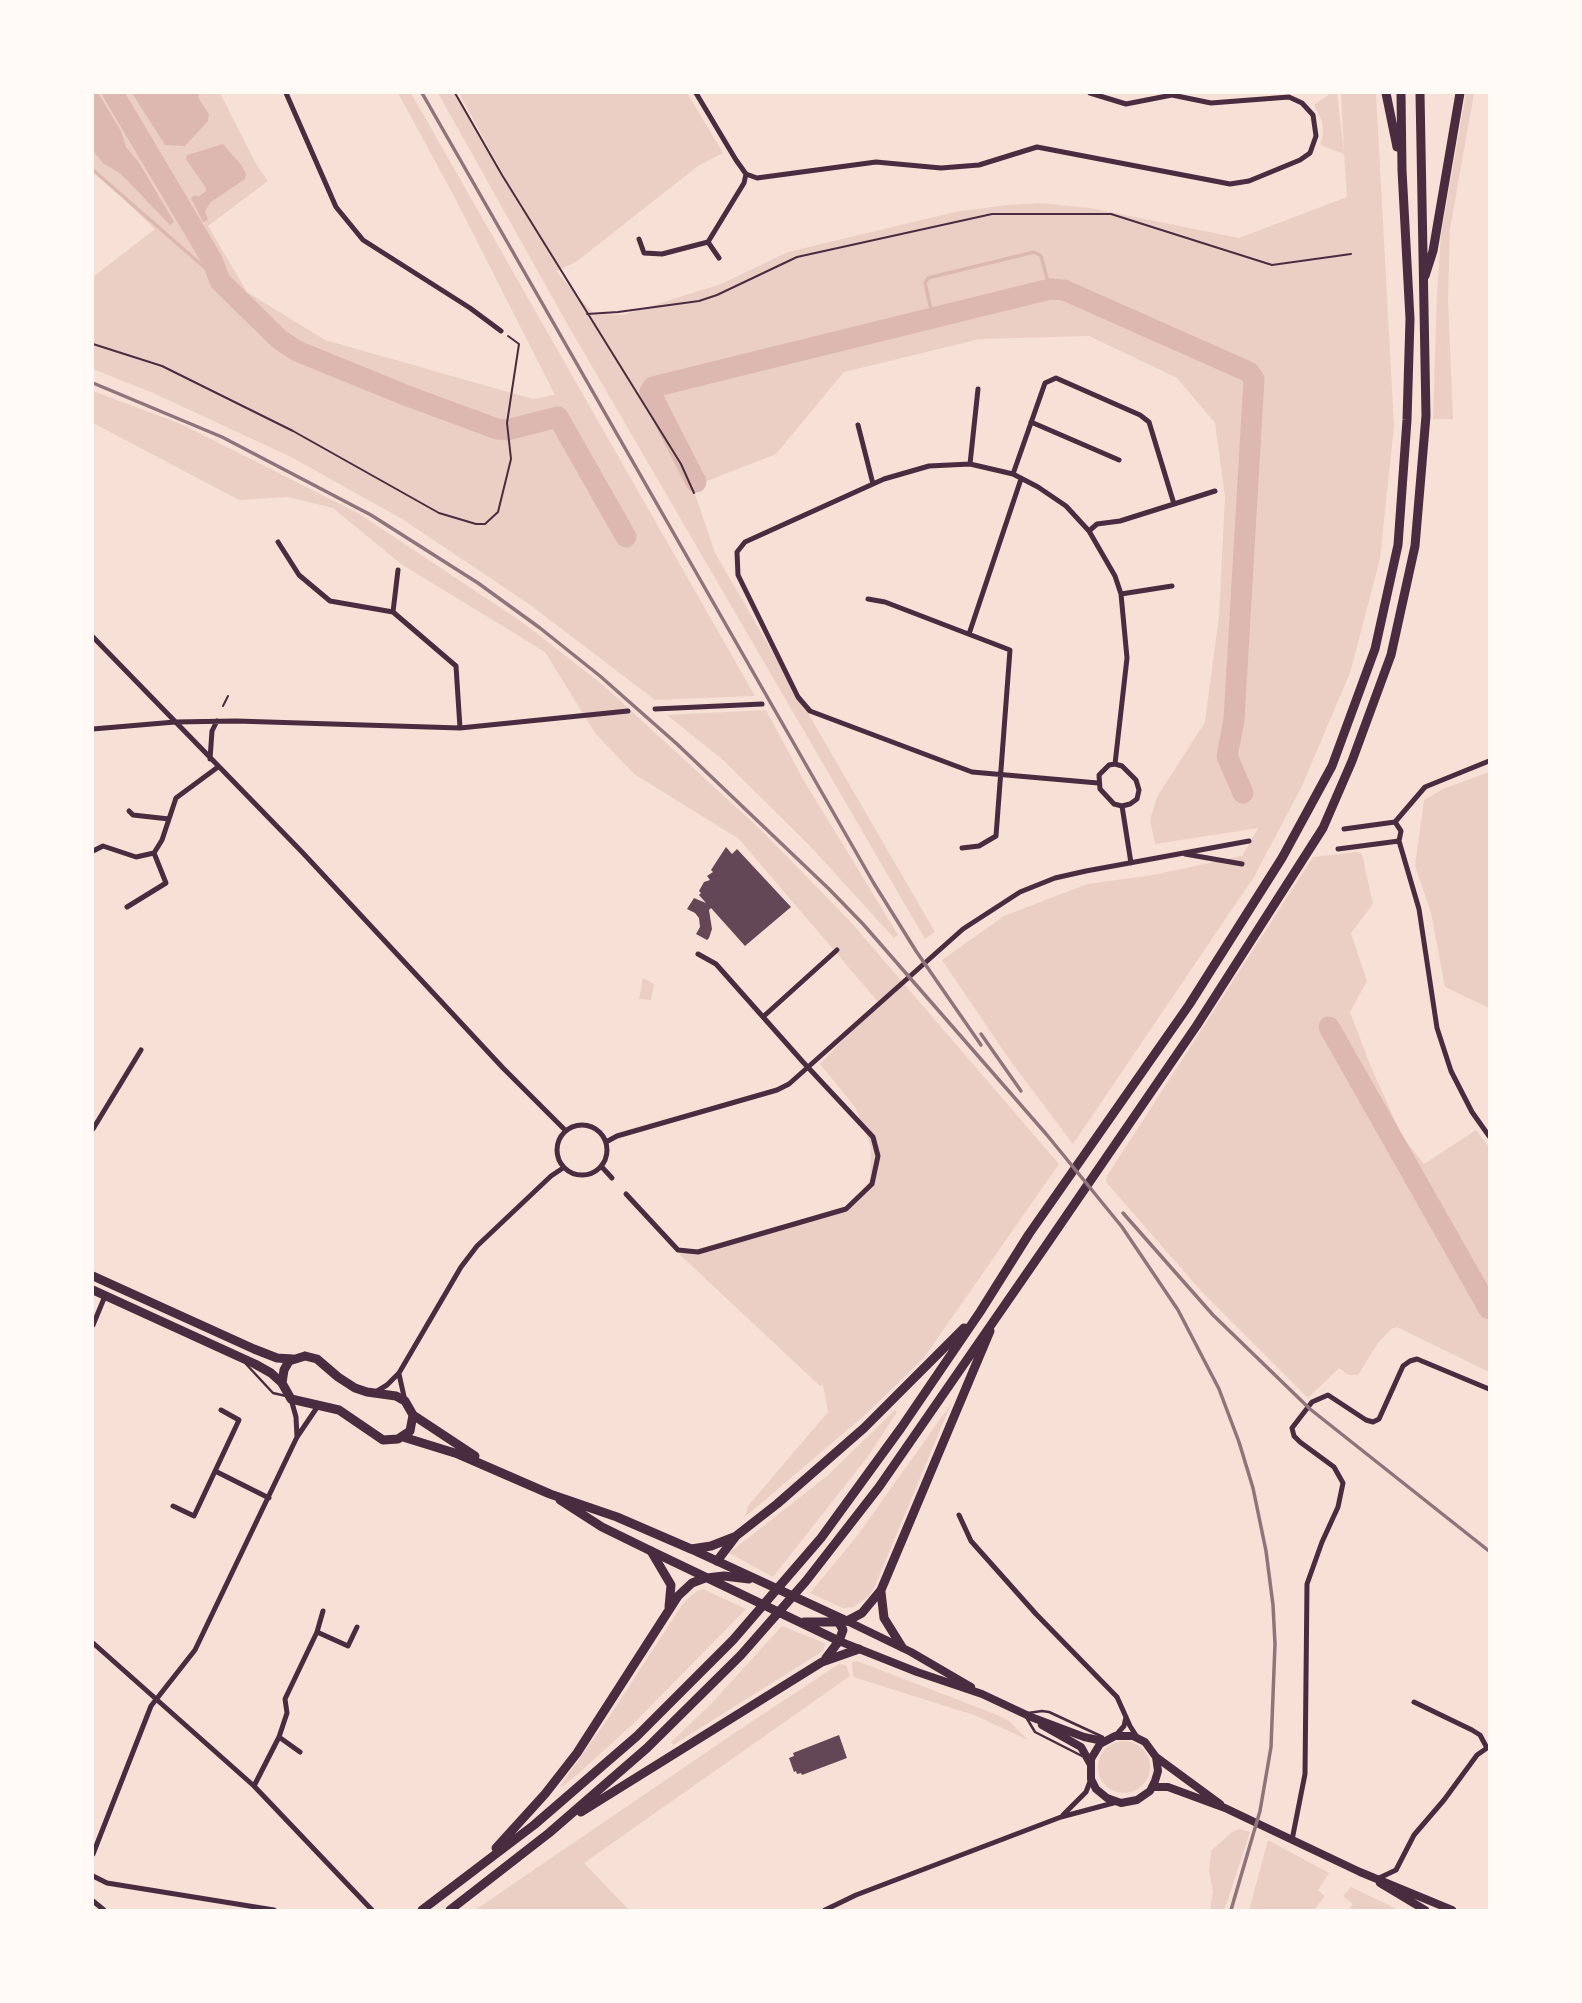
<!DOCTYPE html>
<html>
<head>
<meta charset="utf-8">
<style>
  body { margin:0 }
  #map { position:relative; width:1582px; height:2003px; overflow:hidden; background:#f7e1d7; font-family:"Sofia Sans Condensed",sans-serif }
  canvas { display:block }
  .frame { position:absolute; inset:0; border:94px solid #fffaf5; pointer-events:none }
</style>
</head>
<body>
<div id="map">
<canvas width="1582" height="2003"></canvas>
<div class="frame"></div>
</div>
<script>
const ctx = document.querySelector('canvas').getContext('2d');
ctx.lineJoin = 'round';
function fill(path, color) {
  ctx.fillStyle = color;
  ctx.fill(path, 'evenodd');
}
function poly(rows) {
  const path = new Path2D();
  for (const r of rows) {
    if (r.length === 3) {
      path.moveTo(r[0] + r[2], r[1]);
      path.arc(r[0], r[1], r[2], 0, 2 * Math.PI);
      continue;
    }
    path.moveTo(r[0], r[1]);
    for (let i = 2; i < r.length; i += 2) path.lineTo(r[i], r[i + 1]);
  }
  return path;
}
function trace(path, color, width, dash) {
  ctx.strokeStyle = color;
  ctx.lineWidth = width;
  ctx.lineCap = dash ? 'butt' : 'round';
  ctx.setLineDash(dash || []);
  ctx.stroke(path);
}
fill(poly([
  [93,93,220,93,256,164,268,181,208,226,247,292,325,340,533,399,555,395,455,198,398,93,411,93,755,696,655,700,529,604,402,519,293,458,153,393,93,369,93,277,155,229,93,170],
  [438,93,455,93,526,217,459,93,687,93,723,153,698,166,576,262,556,271,594,314,623,315,721,284,788,252,955,212,1007,205,1040,203,1090,208,1239,238,1347,197,1344,154,1320,145,1323,134,1322,121,1314,105,1331,93,1337,93,1344,153,1341,93,1376,93,1394,426,1380,559,1350,673,1301,788,1254,877,1073,1144,1009,1059,942,960,1004,916,1087,884,1153,875,1242,856,1258,828,1155,844,1150,820,1157,797,1205,722,1219,616,1225,497,1215,423,1177,378,1089,336,980,339,844,372,776,454,707,481,695,494,715,553,935,932,925,939,569,327],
  [1466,93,1474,93,1450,229,1448,300,1453,419,1433,419,1437,294,1441,235],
  [93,391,181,424,358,513,522,622,603,685,761,830,849,920,1059,1164,923,1359,866,1414,745,1517,748,1506,828,1412,823,1385,820,1386,679,1254,851,1206,870,1180,871,1147,855,1107,820,1064,879,1003,739,839,634,774,595,733,545,652,401,564,333,508,288,497,239,500,93,423],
  [766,710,803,779,898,935,894,938,809,845,723,760,667,715],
  [1489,772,1489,1008,1445,987,1431,913,1415,866,1424,800,1443,789],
  [1357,852,1362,854,1373,904,1351,933,1367,981,1350,1012,1371,1067,1402,1136,1424,1164,1476,1130,1489,1147,1489,1372,1397,1327,1391,1329,1378,1343,1358,1375,1349,1375,1339,1368,1308,1398,1202,1292,1106,1182,1107,1176,1313,857],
  [643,978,654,984,651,1000,639,999],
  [951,1404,875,1586,869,1596,854,1607,843,1608,810,1593,857,1536],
  [895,1410,897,1412,869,1455,773,1577,729,1553,827,1476],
  [703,1589,746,1609,634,1723,579,1773,562,1787,560,1786,607,1720,684,1602,697,1591],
  [782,1626,822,1642,825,1644,823,1651,673,1745,671,1742,711,1704],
  [857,1661,995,1714,1009,1721,1028,1740,974,1715,853,1677,852,1662],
  [839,1664,846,1665,850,1676,584,1863,629,1910,475,1910,736,1732],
  [1124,1767,26],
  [1239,1829,1250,1832,1227,1902,1224,1910,1210,1910,1213,1891,1209,1870,1211,1851,1232,1832],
  [1268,1840,1329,1873,1318,1890,1325,1896,1314,1910,1249,1910],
  [1351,1887,1399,1910,1348,1910,1353,1904,1343,1896]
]), '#ebcfc5');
fill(poly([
  [93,93,98,93,100,96,121,131,126,147,138,161,174,222,170,225,121,174,103,163,93,151],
  [132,93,198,93,199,99,209,114,208,121,185,146,165,145],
  [223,144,242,166,246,174,245,179,211,202,205,211,208,220,203,222,191,198,195,195,198,197,206,191,206,188,186,159,187,155]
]), '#dcb8b0');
trace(poly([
  [93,170,220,281],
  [933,318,925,283,928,278,1034,252,1041,256,1050,289]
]), '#dcb8b0', 3.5);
trace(poly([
  [113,93,212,260,220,281,279,339,297,351,405,395,497,429,507,430,558,417,626,537],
  [696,482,650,392,653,387,1050,289,1064,290,1249,372,1254,379,1234,720,1227,756,1243,793],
  [1329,1027,1489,1309]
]), '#dcb8b0', 21);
fill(poly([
  [726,847,732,854,737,849,791,907,745,946,711,908,709,910,712,929,709,938,707,940,696,934,700,927,699,918,695,913,687,909,694,898,706,903,699,895,701,893,699,891,704,882,710,880,707,876,713,872,711,870],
  [839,1735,847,1758,802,1775,801,1773,797,1774,796,1771,794,1772,789,1758,794,1756,793,1753]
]), '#644757');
trace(poly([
  [455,93,502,175,681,464,694,493],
  [587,314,618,312,699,301,717,295,797,257,992,214,1111,214,1272,265,1351,254],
  [93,344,162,366,293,431,439,513,476,524,485,524,498,512,511,459,507,423,519,344,508,336],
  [223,706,228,696]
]), '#4a2c40', 2);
trace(poly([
  [246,1364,273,1393,286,1396],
  [1028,1713,1042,1711,1049,1712,1103,1737],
  [1026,1717,1035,1732,1082,1756]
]), '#4a2c40', 2.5);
trace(poly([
  [286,93,336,207,363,240,470,308,501,331],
  [696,93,736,160,746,174,757,178,876,162,941,168,979,165,1037,147,1230,184,1249,181,1300,160,1310,153,1316,136,1313,115,1302,103,1289,97,1211,103,1172,95,1126,104,1090,93],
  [639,239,644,253,662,254,708,242,744,183,746,174],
  [708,242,719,258],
  [1031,422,1119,460],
  [858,425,873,484],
  [970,464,978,389],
  [1013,474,1045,383,1056,378,1140,415,1149,422,1174,504,1120,521,1097,524,1089,531],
  [1174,504,1215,491],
  [278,542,299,575,330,601,393,612,456,666,460,728],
  [1121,594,1172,586],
  [868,599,885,602,1010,650,996,836,979,846,962,848],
  [393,612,398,570],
  [969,634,1021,479],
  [93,637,302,852,503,1068,565,1130],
  [655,709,762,704],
  [93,729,175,722,236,721,460,728,628,711],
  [210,759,212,731,217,721],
  [1115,764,1122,766,1136,780,1139,790,1137,799,1130,804,1122,806,1114,804,1100,789,1099,775,1109,765,1115,764],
  [1098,783,972,772,810,711,798,697,738,575,737,552,745,542,884,479,929,466,970,464,1013,474,1038,487,1066,506,1089,531,1115,576,1121,594,1127,658,1115,764],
  [1122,806,1131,863],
  [129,811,133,815,169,819],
  [1395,822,1401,831,1399,841,1419,909,1437,1028,1451,1071,1472,1112,1489,1136],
  [1395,822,1425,787,1489,761],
  [1344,829,1395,822],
  [1338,849,1399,841],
  [93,851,103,846,136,857,154,853,162,840,176,798,218,767],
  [1185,854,1242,864],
  [127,907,166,883,154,853],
  [764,1016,837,950],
  [582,1150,25],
  [93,1129,141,1050],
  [606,1142,617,1136,777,1090,789,1084,963,929,1020,892,1055,878,1086,871,1249,841],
  [601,1166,612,1178],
  [626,1194,678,1250,698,1252,846,1209,872,1184,878,1156,873,1137,803,1062,716,964,698,954],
  [93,1325,105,1296],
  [399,1374,405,1401],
  [374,1393,387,1385,399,1373,461,1267,477,1246,551,1176,563,1168],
  [291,1399,296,1417,297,1437],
  [215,1471,269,1498],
  [173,1506,194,1516,239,1420,221,1410],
  [959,1515,971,1541,1036,1614,1117,1697,1130,1726,1137,1737],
  [317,1632,323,1611],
  [93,1643,254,1786,372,1910],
  [1414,1702,1472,1730,1480,1735,1487,1748],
  [1116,1735,1124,1726,1126,1717],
  [279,1737,300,1752],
  [254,1786,279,1737,287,1713,285,1699,317,1632,348,1646,357,1627],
  [1063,1815,1086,1792,1091,1779],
  [1292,1840,1305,1774,1307,1584,1322,1542,1338,1507,1343,1483,1334,1467,1300,1442,1294,1436,1292,1428,1312,1402,1328,1395,1366,1420,1373,1422,1379,1419,1403,1366,1410,1361,1417,1359,1489,1389],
  [93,1854,151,1706,195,1650,297,1437,318,1406],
  [93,1876,107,1883,274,1910],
  [1377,1879,1396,1870,1414,1835,1444,1800,1477,1755,1487,1748],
  [93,1901,104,1910],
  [825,1910,856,1895,1061,1817,1117,1802]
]), '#4a2c40', 5);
trace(poly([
  [847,1621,911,1652,971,1687],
  [839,1641,917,1672,982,1694,1031,1717,1084,1737,1103,1741],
  [1042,1725,1081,1747,1090,1763],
  [1156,1757,1158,1771,1155,1781,1150,1791,1137,1800,1121,1803,1107,1798,1096,1789,1091,1779,1091,1759,1100,1744,1115,1736,1133,1736,1145,1742,1156,1757,1220,1804],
  [1152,1787,1168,1787,1225,1808,1360,1872,1452,1910],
  [1380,1883,1425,1910]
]), '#4a2c40', 8);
trace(poly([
  [93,1276,254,1349,277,1358,293,1359],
  [93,1290,255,1364,271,1373,282,1383],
  [305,1356,317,1359,338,1377,355,1388,367,1392,396,1396,405,1401,413,1415,410,1431,398,1439,383,1440,339,1410,291,1399,282,1383,284,1370,289,1361,305,1356],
  [413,1415,475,1456],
  [403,1437,458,1454,550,1494,617,1517,691,1549,847,1621],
  [560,1500,602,1527,651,1551,839,1641,843,1630,836,1617],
  [707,1578,724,1576,749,1579],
  [804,1622,842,1622]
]), '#4a2c40', 9);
trace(poly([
  [1386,93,1397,147],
  [1425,276,1433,251,1460,93],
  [691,1549,711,1546,734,1537],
  [651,1551,671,1585,669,1607],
  [717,1561,736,1536,777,1504,864,1428,964,1328],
  [881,1592,884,1618,902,1647],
  [847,1621,862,1613,881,1590,990,1331],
  [826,1658,839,1641],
  [581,1812,822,1662,859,1649],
  [496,1848,545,1794,577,1753,678,1596,692,1583,705,1578],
  [422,1910,534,1825,637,1736,733,1640,821,1538,901,1428,980,1312,1029,1234,1189,1005,1282,858,1332,766,1375,649,1398,545,1407,420,1410,319,1402,170,1401,93],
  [450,1910,549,1833,647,1748,741,1655,806,1581,879,1487,1047,1244,1197,1025,1323,828,1352,761,1391,655,1415,546,1426,416,1420,93]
]), '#4a2c40', 9);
trace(poly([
  [422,93,873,882,916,951,981,1045],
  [93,383,222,437,371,515,478,583,540,628,600,676,677,744,829,889,863,924,1047,1135,1122,1227,1178,1310,1219,1389,1239,1442,1253,1488,1266,1551,1273,1605,1275,1644,1271,1747,1260,1811,1231,1910],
  [981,1034,1021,1091],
  [1123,1213,1213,1315,1310,1409,1489,1551]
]), '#8f747c', 3.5);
</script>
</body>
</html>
